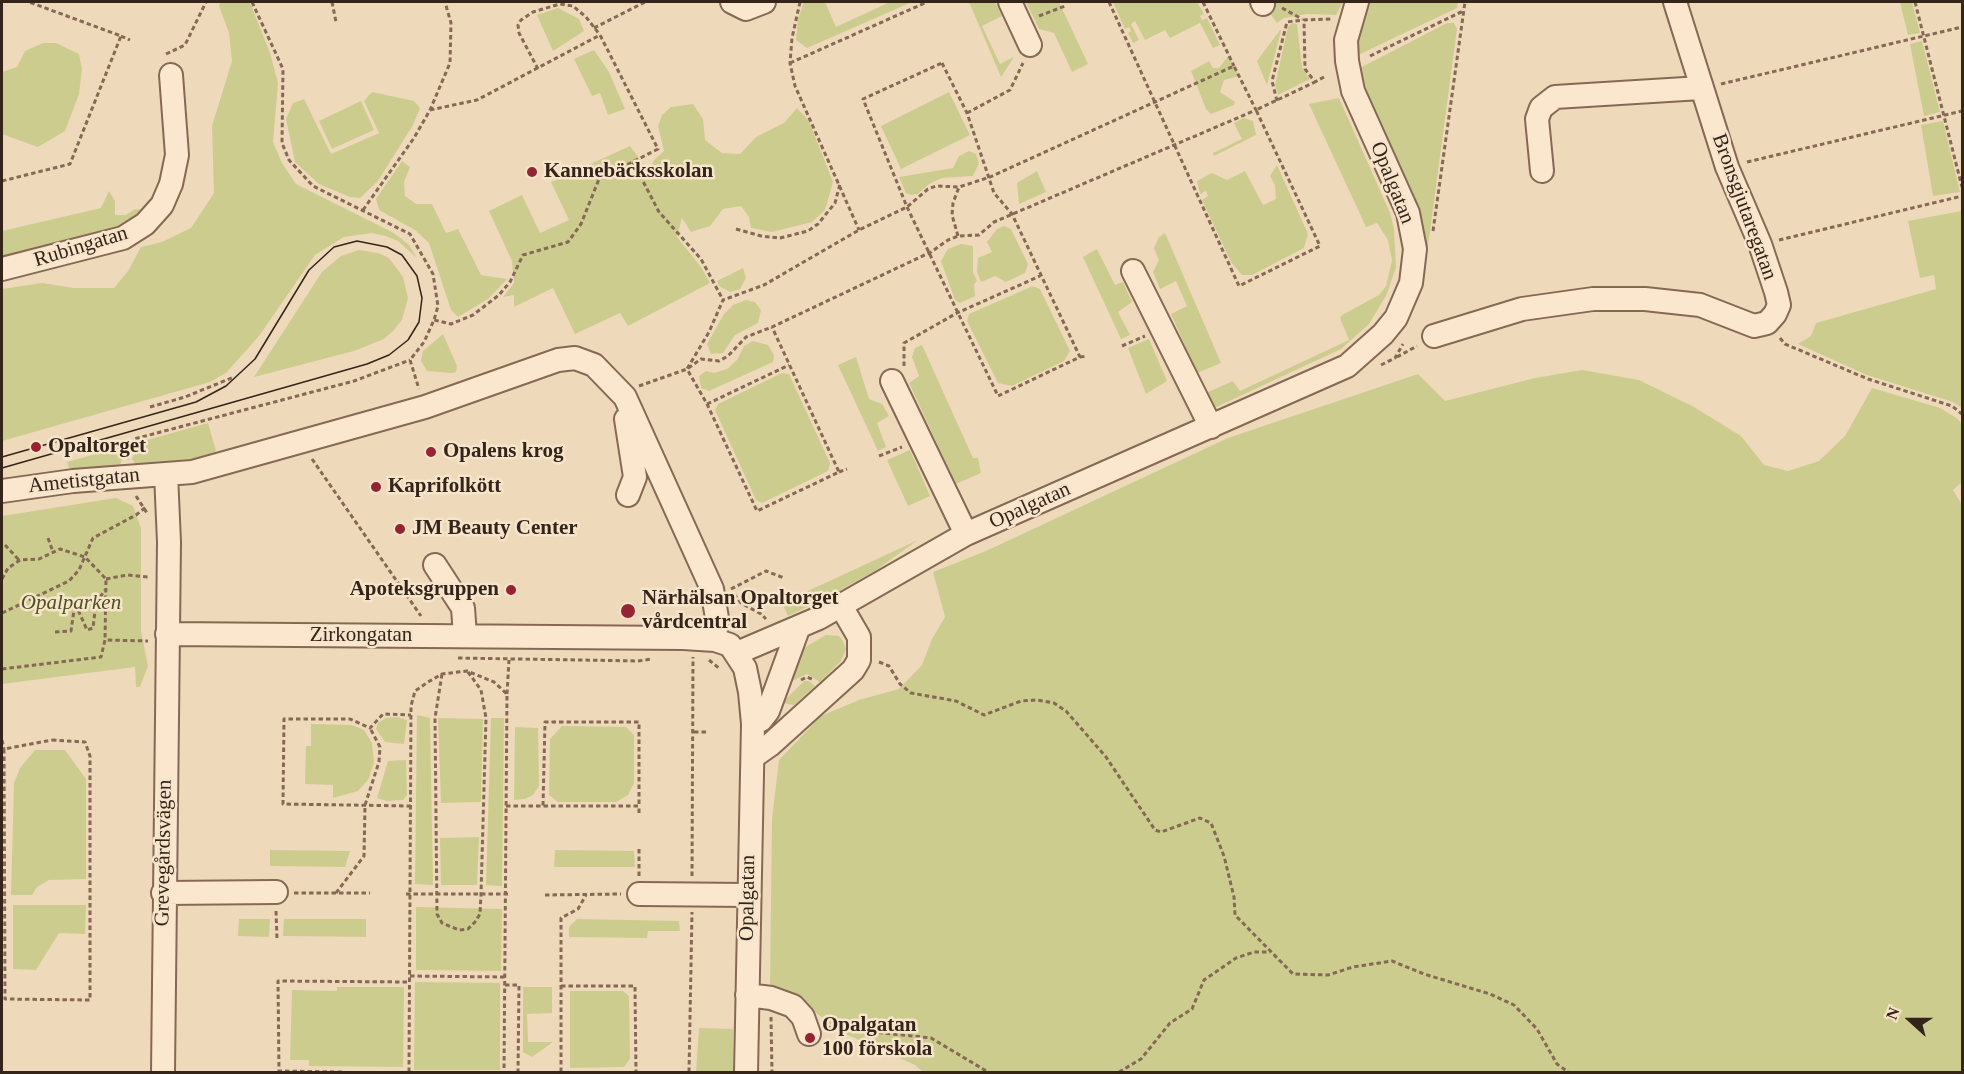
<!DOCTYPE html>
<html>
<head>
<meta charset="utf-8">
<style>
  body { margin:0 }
  #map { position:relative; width:1964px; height:1074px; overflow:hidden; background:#efd9bb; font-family:"Times New Roman",serif }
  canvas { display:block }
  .frame { position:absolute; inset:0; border:3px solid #35241a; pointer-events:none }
  .north { position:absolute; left:1880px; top:990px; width:60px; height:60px; -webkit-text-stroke:4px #f6e4cb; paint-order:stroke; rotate:291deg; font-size:16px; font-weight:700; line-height:24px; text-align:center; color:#35241a }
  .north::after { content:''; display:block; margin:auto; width:21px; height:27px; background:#35241a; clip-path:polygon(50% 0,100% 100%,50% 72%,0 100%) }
</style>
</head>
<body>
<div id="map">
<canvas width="1964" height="1074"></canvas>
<div class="frame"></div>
<div class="north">N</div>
</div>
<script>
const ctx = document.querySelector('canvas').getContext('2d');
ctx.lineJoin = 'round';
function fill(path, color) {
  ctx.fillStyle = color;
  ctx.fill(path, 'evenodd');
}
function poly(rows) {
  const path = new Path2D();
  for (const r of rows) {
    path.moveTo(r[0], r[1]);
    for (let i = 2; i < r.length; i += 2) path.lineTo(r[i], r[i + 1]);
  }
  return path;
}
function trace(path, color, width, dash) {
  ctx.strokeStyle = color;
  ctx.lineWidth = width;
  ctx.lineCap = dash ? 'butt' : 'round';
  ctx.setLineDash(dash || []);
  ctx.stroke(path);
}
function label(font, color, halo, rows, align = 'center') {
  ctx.font = font + ' "Times New Roman",serif';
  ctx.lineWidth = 5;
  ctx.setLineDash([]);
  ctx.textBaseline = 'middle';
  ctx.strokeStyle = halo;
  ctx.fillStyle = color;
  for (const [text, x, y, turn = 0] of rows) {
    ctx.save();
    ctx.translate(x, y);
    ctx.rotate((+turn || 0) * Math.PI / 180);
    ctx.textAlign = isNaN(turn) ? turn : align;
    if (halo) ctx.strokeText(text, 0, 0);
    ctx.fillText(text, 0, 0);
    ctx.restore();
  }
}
fill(poly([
  [221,2,249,2,251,5,270,53,278,83,273,142,282,163,296,184,394,233,409,245,417,258,398,241,385,236,372,233,344,237,315,255,259,336,226,373,210,382,2,441,2,289,42,283,74,288,114,288,128,271,141,247,162,242,191,228,214,193,212,126,232,61,229,33,219,6],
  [804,2,825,2,836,27,890,2,912,2,807,48,796,40,798,19],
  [969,2,995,2,1002,16,982,26,1000,64,1014,57,1001,77],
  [1026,2,1059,2,1088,64,1072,72,1054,33,1039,29],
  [1113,2,1197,2,1204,14,1200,16,1202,20,1207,18,1220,45,1213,48,1200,23,1170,38,1165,30,1145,40,1135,21,1131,24,1139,40,1133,43,1128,33,1131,31,1129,27,1125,29],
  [1265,2,1343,2,1336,15,1307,14,1284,18,1277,23,1266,8],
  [1370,2,1458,2,1457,8,1358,55,1360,24],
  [1900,2,1912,2,1920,33,1908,35],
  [558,8,579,19,584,31,553,51,537,15],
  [1292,23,1297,24,1302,68,1310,79,1278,95,1275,85,1288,27],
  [1447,23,1454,23,1457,29,1428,246,1424,245,1367,97,1360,68],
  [1280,30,1281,31,1267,85,1257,61],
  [1922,41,1940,112,1924,116,1910,44],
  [43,43,56,43,79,54,82,69,79,94,65,131,38,147,2,134,2,72,17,67,25,51],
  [594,50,609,72,625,109,608,115,600,93,592,96,574,59],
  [1229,55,1239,76,1224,80,1220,92,1235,102,1234,105,1211,114,1206,109,1191,71,1209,61,1213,68,1219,68],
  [372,92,414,101,420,108,413,125,378,181,360,198,350,197,319,184,295,162,286,119,293,103,304,99,331,154,379,133,364,101],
  [949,92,970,135,901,169,881,126],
  [1339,98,1390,213,1394,229,1396,267,1387,294,1369,324,1341,349,1212,409,1206,393,1233,381,1240,391,1349,340,1340,318,1342,315,1379,295,1386,286,1392,260,1388,240,1377,223,1366,227,1309,104],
  [361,101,374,130,332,149,319,121],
  [693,104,703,119,705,140,722,153,740,154,756,137,784,123,797,108,809,121,833,182,825,210,812,222,772,232,751,228,749,217,741,206,723,209,710,226,691,232,682,218,677,237,701,267,710,283,628,326,620,313,575,334,553,288,514,307,514,295,503,297,514,283,512,261,489,211,522,195,540,233,569,220,551,182,630,146,649,172,654,160,664,151,658,126,662,115,671,107],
  [1244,118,1253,121,1256,135,1214,156,1213,153,1242,139,1234,123],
  [1943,121,1960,192,1933,196,1921,125],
  [969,151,976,154,979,163,973,176,942,178,929,184,918,194,911,195,906,193,899,177,953,168,959,156],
  [402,161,410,167,404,182,405,196,416,204,432,204,446,233,458,229,481,275,507,279,488,299,458,317,451,310,429,243,415,230,379,210,376,199],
  [1277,165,1308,234,1304,248,1252,275,1242,275,1231,262,1202,200,1208,196,1206,191,1200,194,1197,181,1212,173,1227,180,1245,171,1263,205,1276,199,1275,185,1270,176],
  [1037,171,1046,192,1019,204,1017,183],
  [109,191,115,201,115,215,126,215,135,209,143,210,106,235,2,256,2,231,101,208],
  [1961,211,1962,408,1953,402,1867,375,1798,344,1811,336,1816,323,1936,289,1934,275,1920,278,1908,221],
  [1004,226,1011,229,1028,264,1025,273,1006,282,995,276,981,282,977,272,978,258,992,252,987,242,997,229],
  [1165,233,1221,363,1197,373,1171,314,1187,306,1176,281,1160,289,1153,272,1159,260,1154,248,1159,237],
  [961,244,973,246,973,272,977,281,974,284,975,296,960,303,955,300,941,261,948,249],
  [1097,249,1115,285,1123,282,1132,302,1118,312,1130,335,1121,339,1083,257],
  [359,250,378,253,389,258,403,277,408,298,402,320,393,331,384,339,354,351,254,377,322,272,341,256],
  [743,268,746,278,740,289,730,292,719,286,717,281],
  [1033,286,1040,289,1070,351,1064,361,1012,386,998,383,967,321,969,314],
  [746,300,755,302,761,310,758,323,735,335,723,353,711,354,707,344,724,314,733,305],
  [443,334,457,366,456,372,452,373,427,371,421,361,423,351],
  [1149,339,1167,381,1146,394,1128,348],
  [753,341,768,345,774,355,773,362,709,391,701,388,699,376,706,371,714,373,727,369,737,360,744,346],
  [922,345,973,458,978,458,981,473,956,484,909,383,919,376,912,357,915,348],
  [856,357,869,399,882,404,889,416,877,423,886,447,878,451,838,365],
  [1582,370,1639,380,1694,407,1741,436,1764,465,1788,471,1819,461,1845,436,1872,388,1940,408,1958,419,1962,425,1962,482,1953,490,1962,505,1962,1072,923,1072,915,1065,839,1031,815,1012,770,987,772,819,779,760,821,716,859,700,899,689,922,665,932,639,945,617,933,572,986,551,1228,438,1418,374,1445,401,1535,378],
  [782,373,789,374,830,463,828,471,762,503,756,500,715,410,718,404],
  [208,423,216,451,197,460,137,466,132,459,140,442],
  [128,445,119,467,70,471,67,462],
  [910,450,930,496,908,506,887,460],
  [116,498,133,506,141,528,141,631,148,666,140,687,136,687,135,667,2,684,2,516],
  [918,540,876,570,832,595,788,616,782,603],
  [826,635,839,636,843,641,846,649,841,661,820,682,807,674,790,682,804,648],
  [804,681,809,681,815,686,794,705,782,703],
  [417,715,430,718,433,885,415,884],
  [397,717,407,720,404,744,385,742,376,729,378,723,386,718],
  [438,718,483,719,481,802,441,803],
  [491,718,504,718,502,886,486,885],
  [311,724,352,725,364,730,372,743,374,763,368,780,358,791,333,798,333,785,305,784,306,746,311,746],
  [562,726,626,727,634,735,634,783,628,795,616,802,558,802,549,795,550,739],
  [515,727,538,728,539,786,533,795,525,799,514,800],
  [35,750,65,750,86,779,86,879,49,880,37,887,32,895,11,895,14,783,20,768],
  [406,760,407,795,403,800,387,801,377,798,388,761],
  [479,837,477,885,441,885,440,838],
  [270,850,350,851,345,867,270,866],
  [555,850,634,851,635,867,554,867],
  [13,905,86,905,85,934,59,933,36,970,13,969],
  [416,907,502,909,501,971,416,970],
  [239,919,270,919,269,937,238,936],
  [284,919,366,919,366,937,283,936],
  [577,919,679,921,680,931,648,931,647,938,569,937,569,927],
  [415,982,500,983,500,1070,414,1070],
  [337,987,404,987,403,1067,309,1066,309,1060,290,1060,292,990,337,991],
  [523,987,552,987,552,1013,527,1014,528,1042,553,1042,532,1057,523,1052],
  [570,991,623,991,629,996,630,1059,624,1067,570,1068],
  [699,1028,733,1029,733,1072,696,1072]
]), '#cdcc8f');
const minor = poly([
  [732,2,746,9,764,2],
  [1010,2,1030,45],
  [1262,2,1263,4],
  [1542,171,1537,119,1541,108,1555,97,1701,88],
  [2,269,123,238,145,224,162,205,171,184,177,155,171,75],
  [1133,271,1211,427],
  [1434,336,1522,309,1593,299,1645,299,1700,305,1754,326,1767,323,1775,314,1779,305,1776,292,1760,244,1727,167,1675,2],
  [892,381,966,534],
  [626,419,635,477,628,495],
  [2,491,73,481,192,472,425,407,558,360,575,358,594,365,625,397,712,589,717,618,715,640],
  [435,565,463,608,465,636],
  [167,634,683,638,715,640,730,645,745,668,750,692,753,724,746,1072],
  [737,653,819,618,966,534,1347,366,1383,334,1396,318,1411,283,1415,249,1408,213,1353,91,1347,61,1346,40,1357,2],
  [753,724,761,720,768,711,798,629],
  [753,757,770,745,853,670,859,660,859,637,841,606],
  [163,893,276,892],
  [639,894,748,895],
  [747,995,771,998,793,1006,803,1017,809,1034],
  [163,1072,169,542,166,474]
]);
trace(minor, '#866954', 26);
trace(poly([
  [252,2,283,69,282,143,289,160,313,186,410,234,433,274,438,306,434,320,424,342,410,360,419,389],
  [332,2,336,22],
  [800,2,792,38,790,63,795,86,859,230],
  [1109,2,1239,286,1320,246,1256,110,1315,82],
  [1203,2,1234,66],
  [1915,2,1962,187],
  [1282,8,1302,19],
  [1039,16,1065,6],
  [594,28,645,2],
  [121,36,130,40],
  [166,54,185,45,206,2],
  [1370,56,1463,11],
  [790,63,927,2],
  [942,63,967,113,994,193,1012,214,1080,357,998,396,907,207,863,99,942,63],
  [538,69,519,33,518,25,521,20,533,12,560,4,573,6,586,17,600,35],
  [1324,77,1315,82,1305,69,1304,20,1331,19],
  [1721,84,1962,27],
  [1277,101,1272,81,1287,22,1303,20],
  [430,110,477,100,600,35,658,149,599,179,581,224,568,242,523,255,510,282,499,295,473,315,451,324,434,320],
  [967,113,1010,90,1023,63],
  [633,162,659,212,701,259,723,300],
  [1747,162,1962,111],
  [2,181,70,164,121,36,29,2],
  [363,210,414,138,430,110,450,63,451,23,445,2],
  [736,229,761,236,780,238,808,231,818,224,835,203,840,184],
  [1433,231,1465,2],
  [958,236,952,215,953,203,959,187],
  [1779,240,1962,196],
  [1780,338,1785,344,1868,379,1952,406,1962,414],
  [1122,346,1145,336],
  [1080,357,1087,356],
  [1397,357,1417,346],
  [1381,365,1395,358,1403,344],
  [904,366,904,343,957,313,1040,276],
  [639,386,687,369,701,359,719,361,728,356,746,337,772,327,931,252,948,240,958,236,979,235,994,222,1256,110,1234,66,990,177,959,187,936,186,928,189,907,207,859,230,764,285,723,300,709,332,687,369,707,404,757,511,839,472,772,327],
  [707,404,789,365],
  [150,407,185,397,234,377],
  [879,456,902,447],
  [127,459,134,439,354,381,410,360],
  [312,459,421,616],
  [839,472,847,469],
  [136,496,147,513],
  [48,538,53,552],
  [5,545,19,560],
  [2,579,8,568,20,560,39,559,60,549,85,557,106,579,105,640],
  [106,579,127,575,148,577],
  [731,589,766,571,784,578],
  [734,594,741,603,761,614,766,619],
  [2,613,69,581,79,570,93,538,136,515,146,507],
  [55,632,71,631,75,603,87,630,93,628,96,603,105,590],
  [458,658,638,661,652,659],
  [709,660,720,669],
  [879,662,889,666,900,684,911,693,956,701,984,715,1021,701,1037,700,1054,703,1066,711,1106,757,1155,830,1161,832,1200,818,1211,823,1224,856,1234,897,1235,915,1293,974,1328,975,1353,967,1392,961,1424,974,1490,994,1514,1005,1537,1029,1557,1064,1568,1072],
  [2,669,101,657,105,640,148,641],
  [442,674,435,718,437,914,442,923,459,930,468,929,475,922,480,914,481,894,486,718,481,690,468,672],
  [801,680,807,677,814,680],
  [507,694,509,660],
  [694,732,709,732],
  [2,740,4,749],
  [52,740,85,742,90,756,90,1000,5,999,4,749,52,740],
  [411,806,283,804,284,719,350,719,370,728,383,714,411,715],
  [506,806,639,806,639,722,545,722,543,806],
  [639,813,639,806],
  [639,849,639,876],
  [692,876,693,657],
  [294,893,370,893],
  [336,893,364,856,365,805,379,762,380,747,370,728],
  [406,894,509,894],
  [545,895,621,894],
  [276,911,277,940],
  [410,976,505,977],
  [505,985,519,985,518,1072],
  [561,986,635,986,636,1072],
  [771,1017,772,1072],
  [826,1027,931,1038,988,1072],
  [342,1072,279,1071,278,981,410,982],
  [409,1072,411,706,415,691,428,682,442,674,467,671,494,682,507,694,504,1072],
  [561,1072,561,918,578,909,586,895],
  [689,1072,692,912],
  [1119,1072,1141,1059,1170,1023,1192,1009,1204,980,1236,958,1254,952,1270,952]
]), '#866954', 3, [4.5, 3]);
trace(minor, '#fae7ce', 22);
trace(poly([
  [2,457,196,402,226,386,255,359,309,270,334,247,357,241,387,247,402,255,417,276,422,298,419,322,408,340,389,355,367,364,2,468]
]), '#35241a', 1.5);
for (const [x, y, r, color] of [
  [532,172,6,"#972232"],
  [36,447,6,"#972232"],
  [431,452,6,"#972232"],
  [376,487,6,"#972232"],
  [400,529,6,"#972232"],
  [511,590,6,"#972232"],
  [628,611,8,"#972232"],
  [810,1038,6,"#972232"]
]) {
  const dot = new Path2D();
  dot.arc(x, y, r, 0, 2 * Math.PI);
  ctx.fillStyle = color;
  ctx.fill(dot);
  trace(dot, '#f6e4cb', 2);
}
label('bold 21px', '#35241a', '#f6e4cb', [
  ["Kannebäcksskolan",544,172],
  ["Opaltorget",48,447],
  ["Opalens krog",443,452],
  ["Kaprifolkött",388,487],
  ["JM Beauty Center",412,529],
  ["Apoteksgruppen",499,590,"right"],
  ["Närhälsan Opaltorget",642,599],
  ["vårdcentral",642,623],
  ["Opalgatan",822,1026],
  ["100 förskola",822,1050]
], 'left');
label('21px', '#35241a', '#f6e4cb', [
  ["Opalgatan",1392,183,68],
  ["Bronsgjutaregatan",1744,207,70],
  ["Rubingatan",81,247,-17],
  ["Ametistgatan",84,481,-6],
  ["Opalgatan",1030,506,-24],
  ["Zirkongatan",361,635],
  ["Grevegårdsvägen",164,853,-89],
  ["Opalgatan",748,898,-89]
]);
label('italic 21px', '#4c5220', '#f6e4cb', [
  ["Opalparken",71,603]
]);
</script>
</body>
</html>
